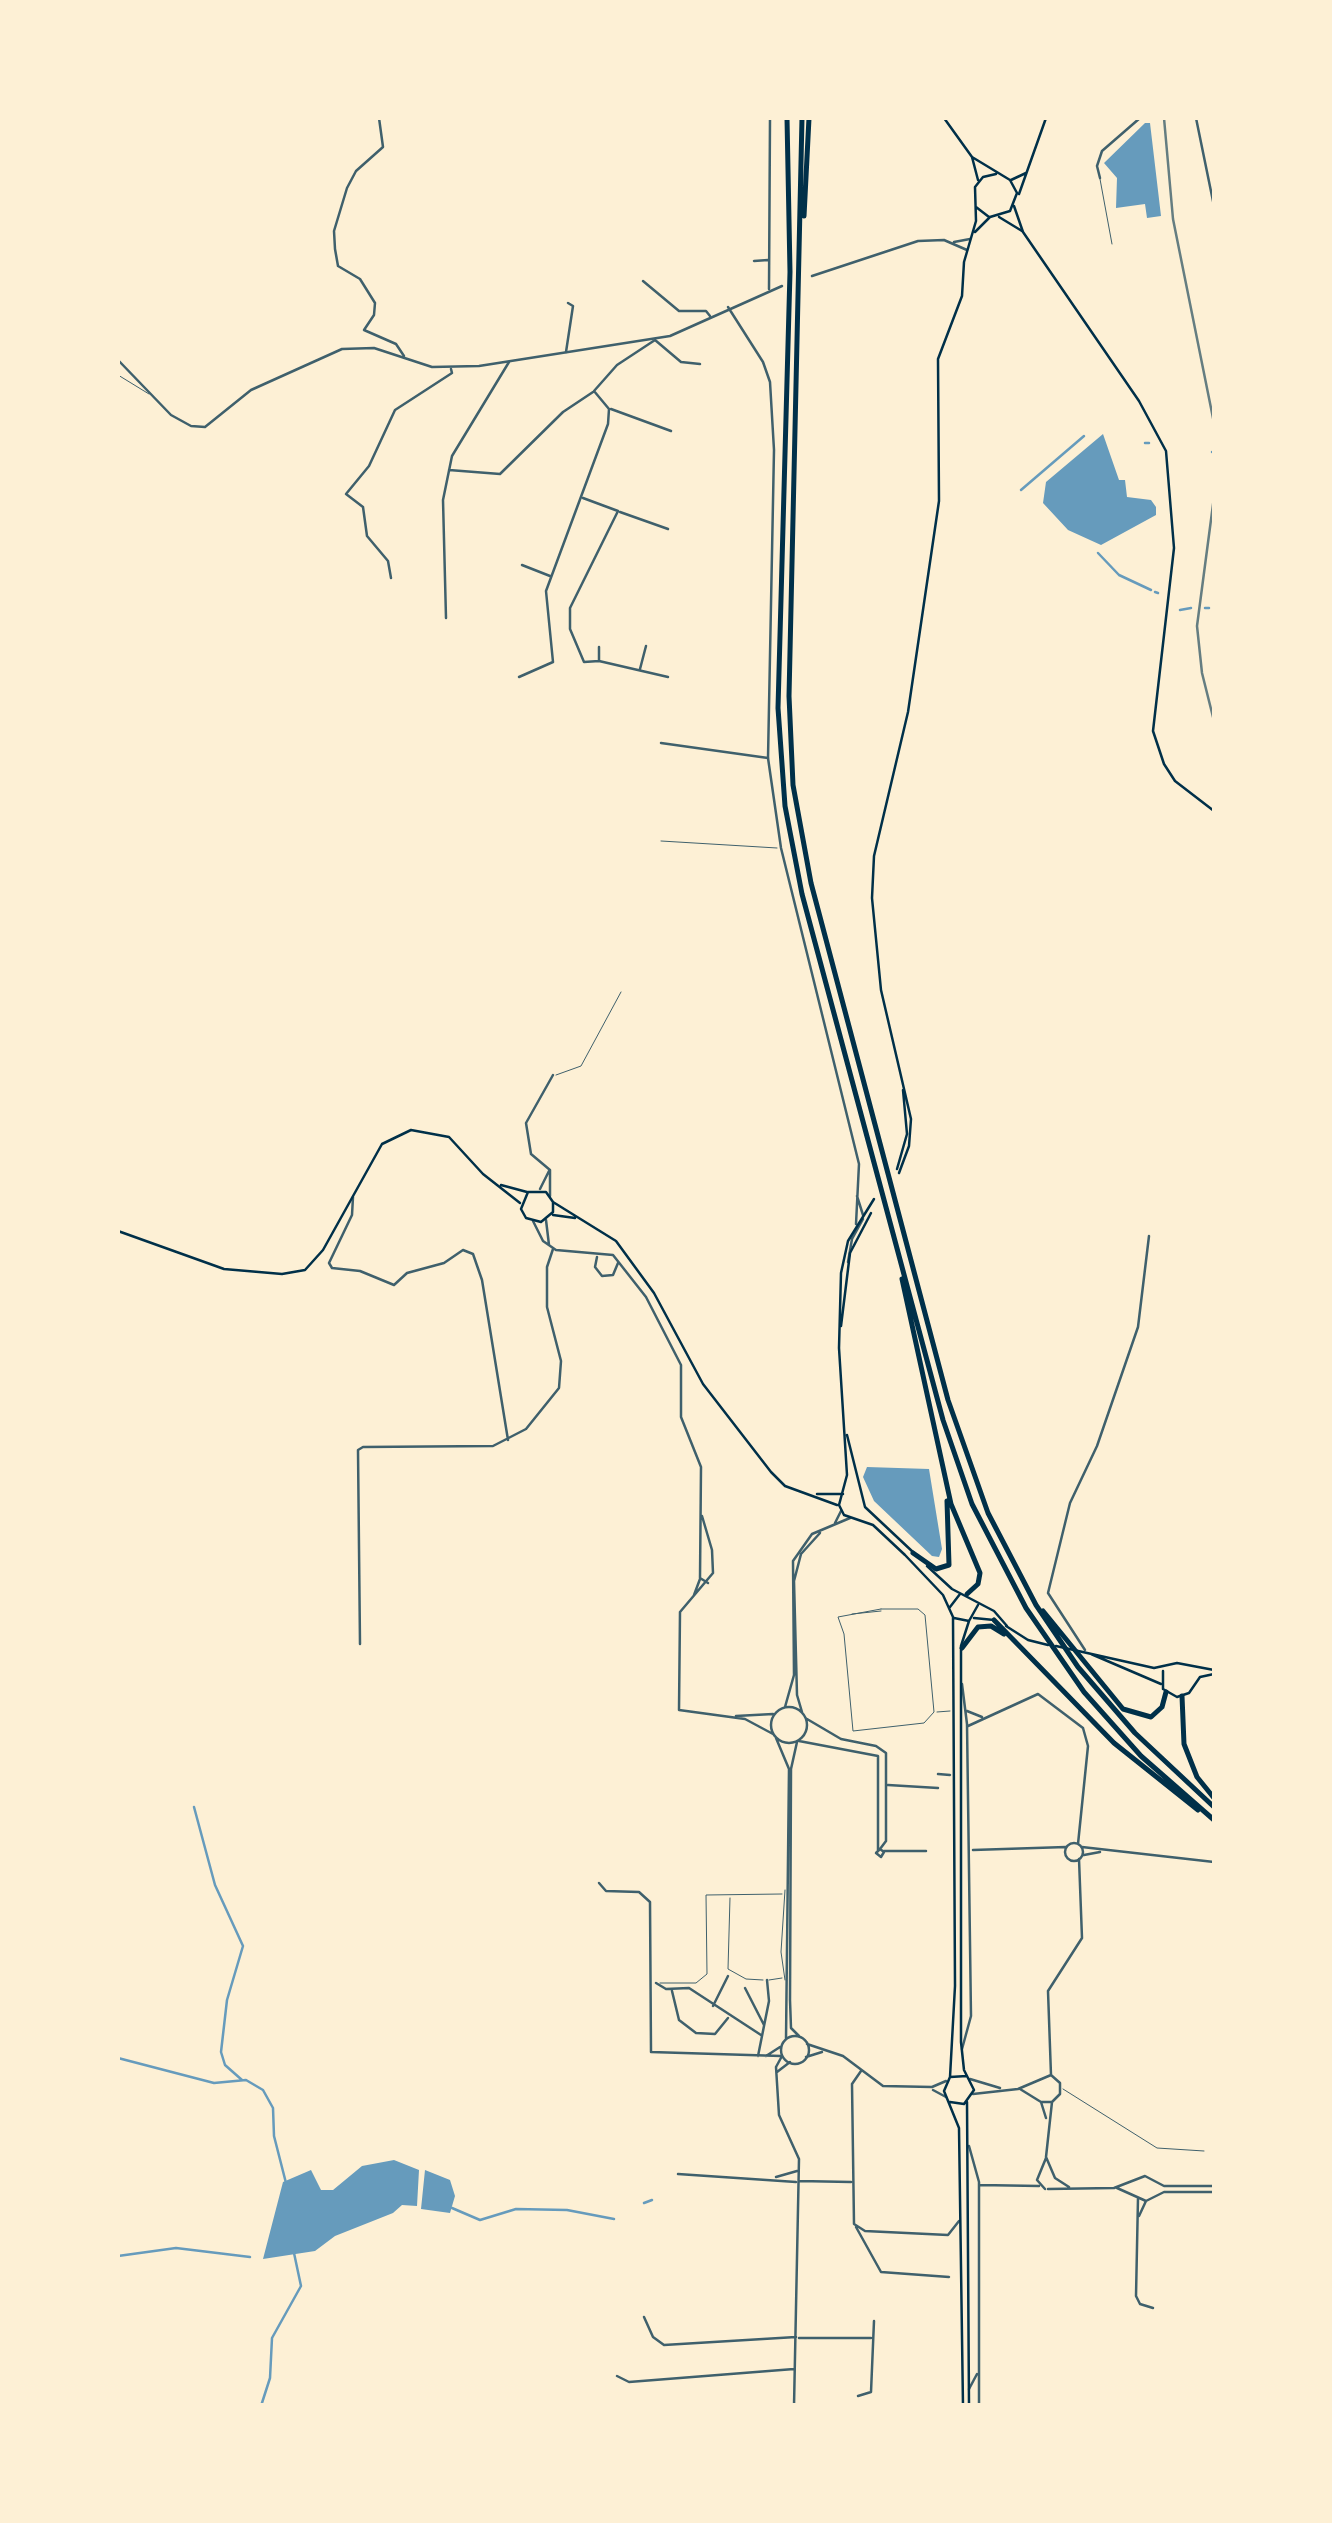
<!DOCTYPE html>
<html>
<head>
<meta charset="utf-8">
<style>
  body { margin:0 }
  #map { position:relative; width:1332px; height:2523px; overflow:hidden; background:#fdf0d5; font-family:"Titillium Web",sans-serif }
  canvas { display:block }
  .frame { position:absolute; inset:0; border:120px solid #fdf0d5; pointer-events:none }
</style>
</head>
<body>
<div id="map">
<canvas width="1332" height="2523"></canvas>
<div class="frame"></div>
</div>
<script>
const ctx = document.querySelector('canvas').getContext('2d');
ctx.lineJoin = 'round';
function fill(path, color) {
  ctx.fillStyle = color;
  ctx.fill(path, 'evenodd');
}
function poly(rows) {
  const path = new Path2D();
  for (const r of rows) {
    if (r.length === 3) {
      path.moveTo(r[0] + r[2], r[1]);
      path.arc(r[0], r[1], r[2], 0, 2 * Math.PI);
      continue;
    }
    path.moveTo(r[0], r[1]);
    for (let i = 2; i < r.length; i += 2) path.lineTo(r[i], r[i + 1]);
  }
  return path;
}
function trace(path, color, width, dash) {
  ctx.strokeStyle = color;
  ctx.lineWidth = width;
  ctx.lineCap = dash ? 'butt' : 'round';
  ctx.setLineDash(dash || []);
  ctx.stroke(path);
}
fill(poly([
  [1145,123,1150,123,1161,216,1147,218,1145,204,1116,208,1117,178,1104,163],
  [1103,434,1119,480,1125,480,1127,497,1151,500,1156,507,1156,515,1101,545,1068,530,1043,503,1046,482],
  [867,1467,929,1469,942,1549,939,1557,932,1556,874,1501,863,1477],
  [394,2160,419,2170,417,2206,402,2205,393,2213,335,2236,315,2251,263,2259,283,2182,311,2170,321,2190,333,2190,362,2166],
  [425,2170,450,2180,455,2196,450,2213,421,2209]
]), '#669bbc');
trace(poly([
  [1145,443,1149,443],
  [1212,452,1214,452],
  [1021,490,1084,436],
  [1098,553,1119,575,1151,590],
  [1155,592,1158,593],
  [1205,608,1209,608],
  [1180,610,1191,608],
  [194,1807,215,1885,243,1946,227,2000,221,2052,225,2065,242,2080],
  [118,2058,214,2083,246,2080,263,2090,273,2108,274,2136,286,2183],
  [644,2203,652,2200],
  [452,2208,480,2220,516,2209,567,2210,614,2219],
  [118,2256,176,2248,250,2257],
  [261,2406,270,2378,272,2338,301,2286,294,2253]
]), '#669bbc', 2.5);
trace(poly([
  [1100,179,1112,244],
  [118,375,149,394],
  [661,841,777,848],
  [556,1075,581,1066,621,992],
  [881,1609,918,1609,925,1615,934,1712,924,1723,853,1731,844,1634,838,1617,881,1609],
  [852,1614,881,1611],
  [937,1712,950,1711],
  [730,1898,728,1969,746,1979,763,1980],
  [769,1980,782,1978],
  [785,1980,781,1952,785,1890],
  [660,1983,696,1983,707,1974,706,1895,782,1894],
  [1063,2089,1157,2148,1204,2151],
  [814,2406,814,2404]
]), '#3f606c', 1);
trace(poly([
  [379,118,383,147,356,171,347,188,334,231,335,249,338,266,360,279,375,303,374,315,364,330,396,344,404,356],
  [1100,178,1097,166,1102,151,1140,118],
  [754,261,768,260],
  [643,281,679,311,706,311,710,316],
  [769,289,770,118],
  [566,352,573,306,568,303],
  [611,409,671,431],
  [449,470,500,474,563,412,593,392],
  [583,498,618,511,570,608,570,629,584,662,599,661,668,677],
  [620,512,668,529],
  [522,565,550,576],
  [391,578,388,561,367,536,363,507,346,494,369,466,395,410,452,373,451,369],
  [446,618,443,500,452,456,509,362],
  [599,647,599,660],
  [640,669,646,646],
  [519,677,553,662,546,591,608,424,609,409,594,391,617,365,655,340,681,362,700,364],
  [661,743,768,758],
  [540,1189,549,1171],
  [550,1196,550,1170,531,1154,526,1123,553,1075],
  [353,1197,352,1215,329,1263,332,1268,360,1271,394,1285,407,1273,444,1263,463,1250,473,1254,482,1280,508,1440],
  [546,1220,549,1245],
  [533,1221,543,1241,556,1250,613,1255,646,1297,681,1365,681,1417,701,1467,700,1578,708,1583],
  [597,1257,595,1267,602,1276,613,1275,618,1263],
  [848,1262,852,1239,863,1219],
  [702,1516,712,1550,713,1573,680,1612,679,1710,745,1719,773,1734],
  [835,1523,841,1511],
  [694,1595,700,1579],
  [360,1644,358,1450,363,1447,493,1446,526,1429,559,1388,561,1361,547,1307,547,1267,553,1249],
  [1085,1650,1048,1593,1070,1503,1097,1446,1138,1327,1149,1236],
  [962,1684,967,1724,971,2016,962,2049],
  [789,1725,18],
  [785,1707,794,1675,793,1561,812,1534,850,1518],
  [967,1711,982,1717],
  [802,1712,797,1695,794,1581,801,1554,820,1533],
  [736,1716,773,1714],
  [807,1719,841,1739,876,1746,886,1753,886,1841,880,1849],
  [968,1726,1038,1694,1083,1728,1088,1746,1078,1844],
  [776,1738,789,1769,786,2039],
  [799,1741,878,1756,878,1850],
  [797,1742,791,1769,790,2000,791,2028,799,2036],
  [938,1774,950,1775],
  [888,1785,938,1788],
  [1074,1852,9],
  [1082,1847,1214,1862],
  [880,1849,884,1852,881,1857,876,1853,880,1849],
  [973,1850,1066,1847],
  [884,1851,926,1851],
  [1084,1855,1100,1852],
  [599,1883,606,1891,639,1892,650,1902,651,2052,781,2056],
  [656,1983,666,1989,689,1988,761,2035],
  [745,1988,764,2025],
  [672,1991,679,2020,696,2033,715,2034,728,2018],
  [713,2006,728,1976],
  [795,2050,14],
  [807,2044,843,2056,883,2086,932,2087,946,2081],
  [758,2056,769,2001,767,1980],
  [766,2056,780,2047],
  [782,2056,776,2067,779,2115,799,2159,794,2406],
  [806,2057,822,2052],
  [861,2071,852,2084,854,2224,865,2231,948,2235,959,2221],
  [777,2072,790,2062],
  [1051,2075,1048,1991,1082,1938,1079,1859],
  [970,2079,1000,2088],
  [1020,2089,1041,2102,1046,2118],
  [933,2090,946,2097],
  [973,2094,1018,2089,1051,2075,1060,2083,1060,2094,1052,2102,1041,2102],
  [1052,2102,1046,2157,1055,2178,1069,2187],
  [969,2146,979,2182,979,2406],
  [678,2174,796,2182],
  [776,2177,797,2171],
  [799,2181,851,2182],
  [980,2185,1039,2186],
  [1117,2188,1146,2201,1164,2192,1214,2192],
  [1045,2189,1037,2180,1046,2158],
  [1048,2189,1114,2188,1145,2176,1164,2186,1214,2186],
  [1138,2198,1136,2296,1140,2304,1153,2308],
  [1139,2216,1146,2201],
  [856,2227,881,2272,949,2277],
  [644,2317,653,2337,664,2345,796,2337],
  [799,2338,871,2338],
  [617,2376,629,2382,794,2369],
  [969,2389,977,2374],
  [858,2396,871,2392,874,2321]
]), '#3f606c', 2.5);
trace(poly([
  [1196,118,1214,206],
  [954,242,970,239],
  [812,276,918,241,944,240,967,250],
  [728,307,763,362,770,382,774,450,768,758,781,848,859,1164,856,1224],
  [118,360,171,415,191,426,205,427,251,390,342,349,374,348,432,367,479,366,670,336,782,286],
  [857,1196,863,1215]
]), '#3f606c', 2.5);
trace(poly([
  [944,118,972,157,978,180],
  [972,157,1010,180,1017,193,1010,211,990,217,975,232],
  [1011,180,1026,173],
  [1019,194,1046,118],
  [1014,206,1023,232,1139,401,1166,451,1174,548,1153,731,1164,764,1175,781,1214,811],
  [976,207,989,217],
  [999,217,1022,231],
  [897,1169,907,1134,903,1090],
  [899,1173,909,1146,911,1119,881,990,872,898,874,856,908,712,939,501,938,359,962,296,964,262,976,221,975,187,983,177,996,174],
  [501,1185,527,1192],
  [874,1199,848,1241,841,1273,839,1348,847,1475,839,1505,844,1515,873,1525,905,1555,943,1595,953,1617,955,1986,950,2077],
  [553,1202,553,1212,541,1222,526,1218,521,1209,528,1192,546,1192,553,1202,616,1241,654,1293,703,1384,771,1472,785,1486,837,1505],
  [553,1215,575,1218],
  [118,1231,224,1269,282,1274,305,1270,323,1250,382,1144,411,1130,449,1137,483,1174,520,1203],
  [841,1326,850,1253,871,1213],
  [847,1435,865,1507,914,1553],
  [817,1494,843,1494],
  [927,1566,952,1589,994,1611,1007,1626],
  [950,1607,960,1594],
  [954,1618,969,1621,978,1605],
  [974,1618,994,1620],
  [1006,1626,1028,1640,1048,1645],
  [1056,1646,1154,1668,1177,1663,1214,1670],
  [1091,1654,1161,1684],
  [1163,1671,1163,1689,1177,1697,1189,1693,1200,1677,1214,1674],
  [950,2102,964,2104,974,2090,964,2070,961,2042,961,1646,969,1621],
  [967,2102,969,2406],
  [963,2406,959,2128,944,2091,950,2077,967,2076]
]), '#003049', 2.5);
trace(poly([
  [787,118,790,272,778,708,785,806,802,894,943,1420,972,1504,1026,1608,1084,1692,1141,1756,1214,1820],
  [802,118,789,696,793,785,811,883,948,1400,988,1513,1036,1605,1078,1667,1135,1733,1214,1807],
  [804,216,809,118],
  [902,1279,951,1504,980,1573,978,1584,967,1594],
  [913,1553,936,1569,949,1565,947,1501],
  [1043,1611,1123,1709,1151,1717,1162,1707,1166,1692],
  [994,1620,1114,1743,1198,1810],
  [962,1648,978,1627,991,1626,1004,1634],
  [1182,1696,1184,1744,1197,1777,1214,1798]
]), '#003049', 5);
trace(poly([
  [1164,118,1173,219,1214,423],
  [1214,497,1197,626,1202,673,1214,721]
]), '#657d81', 2.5);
</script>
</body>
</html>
